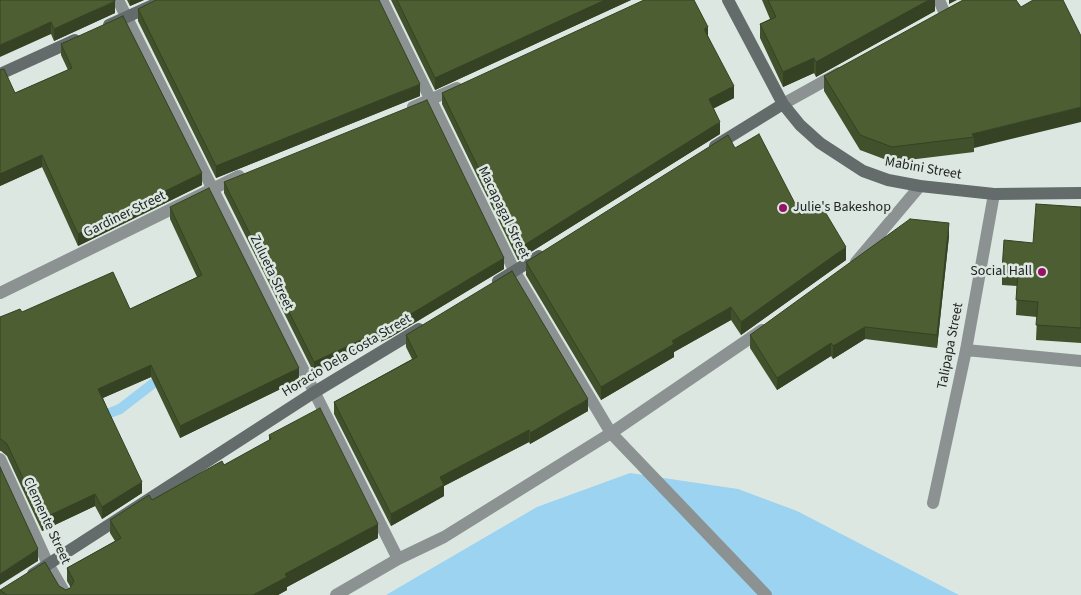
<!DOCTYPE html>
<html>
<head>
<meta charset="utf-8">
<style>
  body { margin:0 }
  canvas { display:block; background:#dce7e1 }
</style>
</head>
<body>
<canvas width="1081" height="595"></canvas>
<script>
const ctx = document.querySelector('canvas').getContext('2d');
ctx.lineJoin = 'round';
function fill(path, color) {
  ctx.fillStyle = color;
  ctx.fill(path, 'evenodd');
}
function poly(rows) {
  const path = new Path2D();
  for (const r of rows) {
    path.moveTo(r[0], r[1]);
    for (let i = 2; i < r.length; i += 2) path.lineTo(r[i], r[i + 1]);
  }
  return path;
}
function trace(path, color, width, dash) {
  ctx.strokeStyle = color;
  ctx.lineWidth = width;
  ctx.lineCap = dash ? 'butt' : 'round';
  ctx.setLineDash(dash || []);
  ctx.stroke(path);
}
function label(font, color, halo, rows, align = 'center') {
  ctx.font = font + ' "Source Sans 3",sans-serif';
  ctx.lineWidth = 5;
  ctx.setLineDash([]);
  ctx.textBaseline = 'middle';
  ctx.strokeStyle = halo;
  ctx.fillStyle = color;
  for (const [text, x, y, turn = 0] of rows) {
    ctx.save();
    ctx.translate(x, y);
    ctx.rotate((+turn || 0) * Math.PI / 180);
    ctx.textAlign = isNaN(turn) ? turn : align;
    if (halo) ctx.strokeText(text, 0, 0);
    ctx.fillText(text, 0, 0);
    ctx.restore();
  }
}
fill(poly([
  [630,473,738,489,797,511,959,595,386,595,537,507]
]), '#9cd3f0');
trace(poly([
  [97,418,120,409,164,375]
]), '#9cd3f0', 10);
trace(poly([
  [966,350,1081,361],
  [611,433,766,595],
  [933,503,966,350,994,194]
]), '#8c9292', 12);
trace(poly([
  [118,0,398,559],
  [382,0,515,272,611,433],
  [939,0,945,14],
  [783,104,839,73],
  [413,107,457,88],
  [856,262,920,186],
  [0,293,239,176],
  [0,459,48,564,66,595],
  [336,595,398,559,444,537,611,433,762,330]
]), '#8c9292', 12);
trace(poly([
  [728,0,783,104,800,125,820,143,863,171,888,180,920,186,994,194,1081,193],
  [109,25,164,0],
  [0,74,75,40],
  [715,146,783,104],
  [498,281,539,256],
  [33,574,313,393,419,329]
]), '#636b6b', 12);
fill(poly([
  [0,0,115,13,54,41,51,34],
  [127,0,144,0,130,6],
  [391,0,631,0,435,90],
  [762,0,935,0,935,11,816,77,814,73,783,87,760,38,760,24,770,19],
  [1016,0,974,148,974,152,892,162,860,150,824,91,824,76],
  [138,9,420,96,216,178,138,21],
  [708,36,734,98,713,108,720,134,518,260,442,104,442,93],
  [61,44,202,185,78,246,42,167,0,186,0,70,15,93,68,70,61,55],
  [735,148,846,260,741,335,731,320,674,352,674,357,601,400,526,275,526,262],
  [224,182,504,269,391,337,314,373,224,193],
  [170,207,299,380,180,438,151,377,103,398,142,493,102,519,95,506,42,531,7,456,1,451,0,451,0,317,22,312,130,309,197,277,170,219],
  [1081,207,1081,343,1036,340,1037,317,1016,315,1017,286,1002,285,1002,270,1033,243],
  [949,236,937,348,865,339,833,359,831,356,777,390,750,348,750,335],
  [406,335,588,411,530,444,529,442,444,486,444,496,391,526,334,414,334,402,412,359,406,347],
  [269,435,378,538,287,587,287,590,278,595,0,595,0,590,59,586,66,590,71,588,67,581,67,568,115,541,110,533,110,520,224,465,269,441]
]), '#41512b');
fill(poly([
  [130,0,144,0,130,6],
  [605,0,631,0,435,90,435,78],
  [929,0,935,0,935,11,816,77,816,62],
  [949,0,957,0,949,4],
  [115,1,115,13,54,41,54,29],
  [51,22,51,34,0,57,0,45],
  [708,27,708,39,704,29],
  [814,58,814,73,783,87,783,72],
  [420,84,420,96,216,178,216,166],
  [734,86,734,98,709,111,709,99],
  [1081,107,1081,122,974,148,974,137,972,134],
  [720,122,720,134,518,260,518,249],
  [42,155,42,167,0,186,0,174],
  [202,173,202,185,78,246,78,234],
  [949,223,949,236,937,348,937,335],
  [846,247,846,260,741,335,741,322],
  [504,258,504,269,391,337,314,373,314,362],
  [731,307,731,320,674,352,674,357,601,400,601,387,672,341],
  [865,327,865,339,833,359,833,346],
  [831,343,831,356,777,390,777,378],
  [151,365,151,377,98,400,98,389],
  [299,368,299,380,180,438,180,426],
  [588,399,588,411,530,444,530,433],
  [529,430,529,442,444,486,444,496,391,526,391,514,440,477],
  [142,482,142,493,102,519,102,507],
  [95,494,95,506,42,531,42,519],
  [378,524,378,538,287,587,287,590,278,595,253,595,285,574],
  [38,549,38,561,0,585,0,574]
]), '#354223');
const building = poly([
  [0,0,115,0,115,1,54,29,51,22,0,45,0,0],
  [156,0,379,0,420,84,216,166,138,9,156,0],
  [397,0,605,0,435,78,397,0],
  [644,0,694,0,708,27,704,29,734,86,709,99,720,122,518,249,442,93,644,0],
  [768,0,929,0,816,62,814,58,783,72,760,24,776,17,768,0],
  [963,0,1016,0,1021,7,1033,0,1063,0,1081,36,1081,107,972,134,974,137,892,147,860,135,824,76,963,0],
  [123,16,202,173,78,234,42,155,0,174,0,70,4,69,15,93,72,68,61,44,123,16],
  [427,100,504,258,391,326,314,362,224,182,427,100],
  [759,134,801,215,821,205,846,247,741,322,731,307,672,341,674,344,601,387,526,262,728,135,735,148,759,134],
  [209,188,299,368,180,426,151,365,98,389,142,482,102,507,95,494,42,519,7,444,1,439,0,439,0,317,20,309,22,312,113,272,130,309,202,275,170,207,209,188],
  [1036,204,1081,207,1081,328,1036,325,1038,302,1016,300,1018,271,1002,270,1004,240,1033,243,1036,204],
  [910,219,949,223,937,335,865,327,833,346,831,343,777,378,750,335,910,219],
  [512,271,588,399,530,433,529,430,440,477,444,485,391,514,334,402,417,357,406,335,512,271],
  [320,408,378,524,285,574,287,577,253,595,7,595,0,590,45,562,59,586,66,590,70,588,74,581,67,568,121,538,110,520,149,495,152,500,222,461,224,465,271,439,269,435,320,408],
  [0,467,38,549,0,574,0,467]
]);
fill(building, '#4c5e32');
trace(building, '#354223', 1);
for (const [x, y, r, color] of [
  [783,208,5,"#971167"],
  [1042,272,5,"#971167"]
]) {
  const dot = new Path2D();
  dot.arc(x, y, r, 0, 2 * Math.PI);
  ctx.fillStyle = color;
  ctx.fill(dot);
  trace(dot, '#dce7e1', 2);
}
label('14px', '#212522', '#dce7e1', [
  ["Mabini Street",923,169,10],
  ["Macapagal Street",503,213,64],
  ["Gardiner Street",125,215,-26],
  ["Zulueta Street",271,273,64],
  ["Talipapa Street",951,346,-79],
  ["Horacio Dela Costa Street",347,356,-31],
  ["Clemente Street",46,521,65]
]);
label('14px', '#212522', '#dce7e1', [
  ["Julie's Bakeshop",793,208],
  ["Social Hall",1032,272,"right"]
], 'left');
</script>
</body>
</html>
